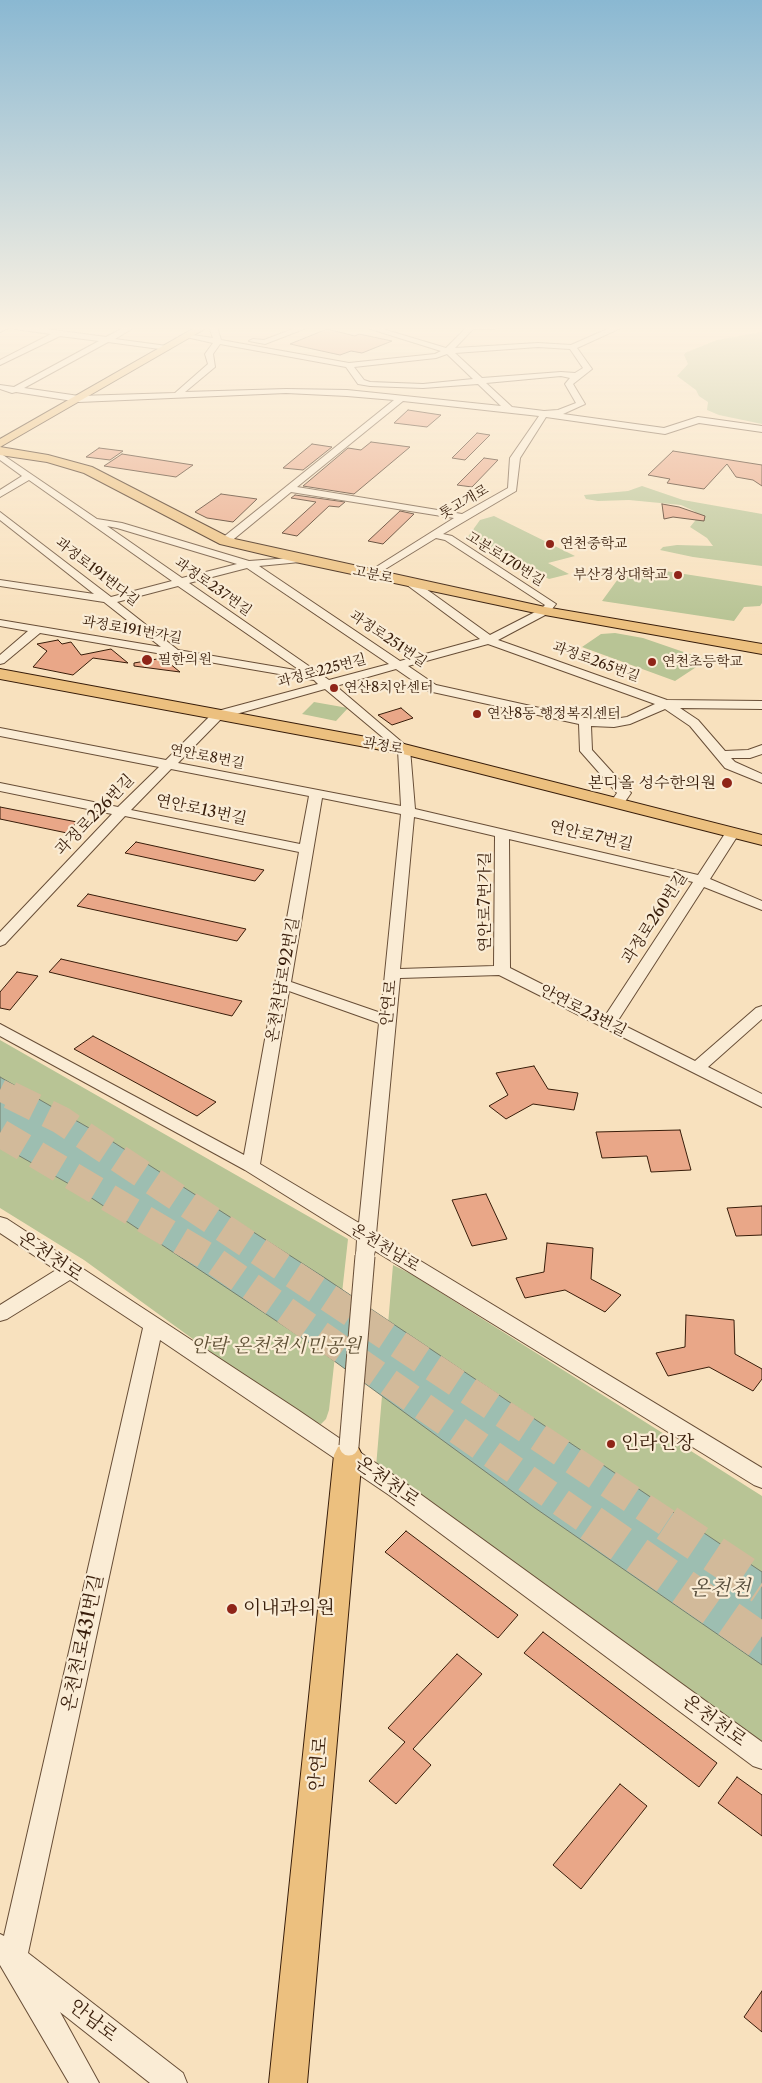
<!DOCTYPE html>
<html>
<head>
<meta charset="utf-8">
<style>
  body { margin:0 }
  canvas { display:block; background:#f8e1be }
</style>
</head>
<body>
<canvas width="762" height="2083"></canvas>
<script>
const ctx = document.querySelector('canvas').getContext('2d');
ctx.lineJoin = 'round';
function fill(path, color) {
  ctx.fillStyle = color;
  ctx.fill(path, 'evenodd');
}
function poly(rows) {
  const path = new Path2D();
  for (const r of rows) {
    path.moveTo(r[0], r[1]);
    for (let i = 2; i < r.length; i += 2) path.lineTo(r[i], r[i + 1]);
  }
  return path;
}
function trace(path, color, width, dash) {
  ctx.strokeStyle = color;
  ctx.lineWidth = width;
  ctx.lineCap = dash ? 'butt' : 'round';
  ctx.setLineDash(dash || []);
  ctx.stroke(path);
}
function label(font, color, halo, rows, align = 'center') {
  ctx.font = font + ' "Libre Caslon Text","Noto Serif KR",serif';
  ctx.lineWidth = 4.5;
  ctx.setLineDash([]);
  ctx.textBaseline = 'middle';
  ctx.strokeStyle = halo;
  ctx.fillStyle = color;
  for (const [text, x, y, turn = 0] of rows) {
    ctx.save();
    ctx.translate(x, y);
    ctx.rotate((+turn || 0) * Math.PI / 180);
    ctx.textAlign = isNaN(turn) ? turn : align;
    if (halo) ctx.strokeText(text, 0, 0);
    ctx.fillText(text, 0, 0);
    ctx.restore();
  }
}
fill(poly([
  [762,332,762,424,719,415,707,410,708,402,699,396,696,390,677,376,688,364,684,355,685,353,717,340],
  [642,486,683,500,762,514,762,566,693,557,660,550,663,547,677,545,713,546,707,538,690,527,699,516,694,511,681,505,629,500,598,501,586,499,584,495,628,491],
  [494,516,575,556,548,563,569,574,549,579,467,538,480,520],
  [652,569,762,586,762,603,760,606,744,607,734,621,602,601,618,579],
  [615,633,643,638,707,660,675,681,582,647,601,634],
  [314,702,348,708,336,721,302,714],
  [0,1040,348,1239,329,1410,326,1419,321,1424,313,1422,266,1392,84,1260,0,1208],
  [393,1265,413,1275,762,1496,762,1746,376,1467]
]), '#b8c495');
const water = poly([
  [0,1077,110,1140,325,1278,762,1572,762,1665,535,1508,311,1344,78,1189,0,1145,0,1077]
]);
fill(water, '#9dbeb1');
trace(water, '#757e6e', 1);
const building = poly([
  [327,329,355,336,359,334,392,341,362,353,351,351,340,355,290,344,327,329],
  [408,410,441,415,427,427,394,423,408,410],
  [477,433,490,435,465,460,452,458,477,433],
  [371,442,410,447,354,494,303,486,348,448,361,450,371,442],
  [312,444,332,447,303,470,283,468,312,444],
  [99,448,123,451,110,460,86,457,99,448],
  [673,451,762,465,762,486,753,480,736,477,727,464,704,489,667,483,670,479,648,475,673,451],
  [122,454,193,465,176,477,104,466,122,454],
  [484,458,498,460,472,487,457,485,484,458],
  [221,494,257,499,233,522,207,518,195,512,221,494],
  [295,495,345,502,339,507,329,506,297,536,282,533,316,502,291,498,295,495],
  [662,504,679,507,705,516,704,521,673,517,664,519,662,504],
  [400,511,414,514,383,544,368,541,400,511],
  [58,640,62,644,71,642,81,655,111,649,128,663,93,658,73,675,33,667,47,651,37,644,58,640],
  [163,658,180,672,134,666,134,663,163,658],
  [401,708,413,718,392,725,378,715,401,708],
  [0,807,77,822,67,833,0,819,0,807],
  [136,842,264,870,255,881,125,853,136,842],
  [88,894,246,929,237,941,77,906,88,894],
  [61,959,242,1001,232,1016,49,972,61,959],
  [17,972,38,976,10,1010,0,1008,0,992,17,972],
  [93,1036,216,1102,197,1116,74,1049,93,1036],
  [534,1066,548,1089,578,1093,574,1110,533,1104,506,1119,489,1106,508,1095,496,1073,534,1066],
  [680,1130,691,1170,651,1172,647,1156,602,1158,596,1132,680,1130],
  [486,1194,507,1239,472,1246,452,1200,486,1194],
  [762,1206,762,1235,736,1236,727,1208,762,1206],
  [547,1243,593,1248,591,1279,621,1295,605,1312,565,1290,525,1298,516,1278,544,1272,547,1243],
  [686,1315,734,1320,735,1354,762,1369,762,1379,753,1391,709,1367,668,1376,656,1353,685,1347,686,1315],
  [406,1531,518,1615,498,1638,385,1552,406,1531],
  [543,1632,717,1763,699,1787,524,1653,543,1632],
  [457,1654,482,1674,413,1749,431,1765,396,1804,369,1781,405,1742,388,1728,457,1654],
  [737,1777,762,1795,762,1836,718,1803,737,1777],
  [620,1784,647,1806,581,1889,553,1865,620,1784],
  [762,1991,762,2032,744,2017,762,1991]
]);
fill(building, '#e9a788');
trace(building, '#381d0a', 1);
trace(poly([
  [0,1090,12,1096]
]), '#d2ba9a', 22, [22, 11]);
trace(poly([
  [10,1095,61,1120,669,1524],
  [0,1133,210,1258,592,1524]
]), '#d2ba9a', 28, [28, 14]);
trace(poly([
  [591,1523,762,1642],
  [667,1523,762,1586]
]), '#d2ba9a', 37, [37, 19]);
const minor = poly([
  [0,327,11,327,0,332,0,327],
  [11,327,32,327,106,337,125,327,135,327,115,339,167,346,171,348,167,350,108,342,24,388,79,396,175,393,208,364,205,354,213,343,182,336,186,334,213,338,209,327,217,327,221,340,349,363,435,354,441,351,364,327,376,327,446,348,467,327,498,327,494,329,473,329,455,348,538,343,571,345,612,327,623,327,577,348,592,369,573,384,585,404,563,414,664,428,698,417,762,426,762,432,699,423,665,434,546,417,520,458,516,491,443,534,452,536,556,604,549,613,498,640,667,700,762,701,762,709,680,708,698,720,725,751,748,750,762,745,762,754,750,758,731,758,735,762,762,774,762,783,725,768,690,726,665,709,630,724,614,727,591,726,592,750,631,793,622,806,617,807,610,803,617,793,580,751,579,724,428,691,396,669,336,686,410,749,415,809,698,875,728,829,733,828,740,832,710,879,762,901,762,910,704,887,617,1022,695,1061,756,1008,762,1006,762,1019,708,1067,762,1094,762,1107,499,975,400,978,376,1234,762,1468,762,1488,754,1485,375,1251,372,1261,365,1263,358,1261,356,1256,357,1240,245,1170,0,1036,0,1024,244,1155,299,852,125,816,5,944,0,946,0,932,112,814,0,791,0,783,118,807,159,767,0,736,0,728,166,760,214,712,318,684,314,680,40,633,4,663,0,664,0,655,28,631,0,626,0,620,161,647,104,602,0,586,0,580,94,594,0,520,0,512,111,597,172,581,29,480,0,497,0,490,22,476,0,460,0,453,97,519,122,523,249,561,304,557,305,559,300,562,259,566,400,661,480,639,407,585,406,583,407,581,415,581,490,635,541,609,545,605,445,540,436,538,374,576,370,577,365,574,454,518,291,492,229,543,221,543,221,539,394,400,347,396,286,393,79,402,16,392,12,393,0,389,0,385,14,387,99,341,60,336,0,365,0,360,51,334,15,329,11,327],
  [220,344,346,367,358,384,370,386,423,388,478,384,501,406,347,390,286,389,185,392,215,367,213,354,220,344],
  [538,347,570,349,583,368,575,373,561,372,482,378,455,353,538,347],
  [447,354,473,379,423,384,370,382,364,380,354,367,436,358,447,354],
  [561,376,570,378,565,384,576,403,558,410,544,411,512,407,486,383,561,376],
  [403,401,539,416,510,458,508,488,462,514,297,487,403,401],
  [107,526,117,528,237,564,182,578,107,526],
  [247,568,389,664,329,680,189,583,247,568],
  [178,586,301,671,178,650,117,602,178,586],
  [488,644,655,704,627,717,614,719,585,718,436,685,408,666,488,644],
  [325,689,398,750,401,806,178,763,222,718,325,689],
  [171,769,309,796,300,844,131,810,171,769],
  [322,798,401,814,381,1013,291,982,322,798],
  [414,817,495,836,494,966,400,969,414,817],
  [509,839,693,882,605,1016,510,968,509,839],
  [289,991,379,1023,359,1223,260,1164,289,991],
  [298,327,309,327,265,344,249,341,253,339,264,340,298,327],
  [0,1217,7,1219,298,1410,405,1483,762,1742,762,1769,753,1766,389,1495,160,1340,28,1953,183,2073,187,2083,150,2083,60,2012,99,2083,69,2083,0,1965,0,1934,4,1936,143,1328,70,1280,7,1319,0,1321,0,1305,56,1270,0,1233,0,1217]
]);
const major = poly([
  [196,327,208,327,0,447,48,455,92,467,230,538,545,607,762,644,762,654,545,615,300,563,220,544,84,473,47,462,0,455,0,439,196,327],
  [0,669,404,744,762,835,762,845,403,754,0,679,0,669],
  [348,1444,358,1447,362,1455,307,2083,269,2083,334,1455,338,1447,348,1444]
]);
trace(minor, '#684e37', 2);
trace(major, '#381d0a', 2);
fill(minor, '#faecd5');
fill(major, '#ecc07f');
const minorBridge = poly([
  [349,1446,365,1256]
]);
trace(minorBridge, '#684e37', 21, []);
trace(minorBridge, '#faecd5', 19);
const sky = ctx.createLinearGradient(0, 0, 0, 619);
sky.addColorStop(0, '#8ab8d2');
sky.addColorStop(0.53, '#fcf2e2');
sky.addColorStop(1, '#fcf2e200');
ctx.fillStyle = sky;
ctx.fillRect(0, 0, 762, 619);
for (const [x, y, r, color] of [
  [550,544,5,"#8f2418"],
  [678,575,5,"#8f2418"],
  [147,660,6,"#8f2418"],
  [652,662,5,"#8f2418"],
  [334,688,5,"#8f2418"],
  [477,714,5,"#8f2418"],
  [727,783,6,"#8f2418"],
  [611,1444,5,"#8f2418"],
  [232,1609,6,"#8f2418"]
]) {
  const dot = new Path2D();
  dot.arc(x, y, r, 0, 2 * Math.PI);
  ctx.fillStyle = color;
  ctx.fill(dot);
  trace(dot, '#faecd5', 2);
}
label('14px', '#381d0a', '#faecd5', [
  ["톳고개로",464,502,-30],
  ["고분로170번길",505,559,32],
  ["과정로191번다길",97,572,38],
  ["고분로",373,575,12],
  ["과정로237번길",213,587,35],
  ["과정로191번가길",132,630,10],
  ["과정로251번길",388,639,34],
  ["과정로265번길",596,662,20],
  ["과정로225번길",322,671,-15],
  ["과정로",383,746,11],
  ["연안로8번길",207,757,11]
]);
label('14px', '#381d0a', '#faecd5', [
  ["연천중학교",560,544],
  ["부산경상대학교",668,575,"right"],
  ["필한의원",158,660],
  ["연천초등학교",662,662],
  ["연산8치안센터",344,688],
  ["연산8동 행정복지센터",487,714]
], 'left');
label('16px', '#381d0a', '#faecd5', [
  ["본디올 성수한의원",716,783]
], 'right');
label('16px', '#381d0a', '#faecd5', [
  ["연안로13번길",201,810,12],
  ["과정로226번길",95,815,-46],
  ["연안로7번길",591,836,13],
  ["연안로7번가길",485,902,-90],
  ["과정로260번길",655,918,-57],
  ["온천천남로92번길",283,980,-80],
  ["안연로",389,1003,-84],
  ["안연로23번길",583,1011,27],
  ["온천천남로",385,1248,31]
]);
label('19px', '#381d0a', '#faecd5', [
  ["온천천로",50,1257,34],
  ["온천천로",387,1482,35],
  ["온천천로431번길",83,1643,-78],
  ["온천천로",714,1721,36],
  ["안연로",319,1764,-85],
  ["안남로",93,2021,38]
]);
label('italic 19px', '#5e4f34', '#faecd5', [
  ["안락 온천천시민공원",276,1347]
]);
label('19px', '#381d0a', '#faecd5', [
  ["인라인장",621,1444],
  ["이내과의원",243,1609]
], 'left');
label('italic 21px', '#564d3c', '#faecd5', [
  ["온천천",720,1589]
]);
</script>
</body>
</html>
